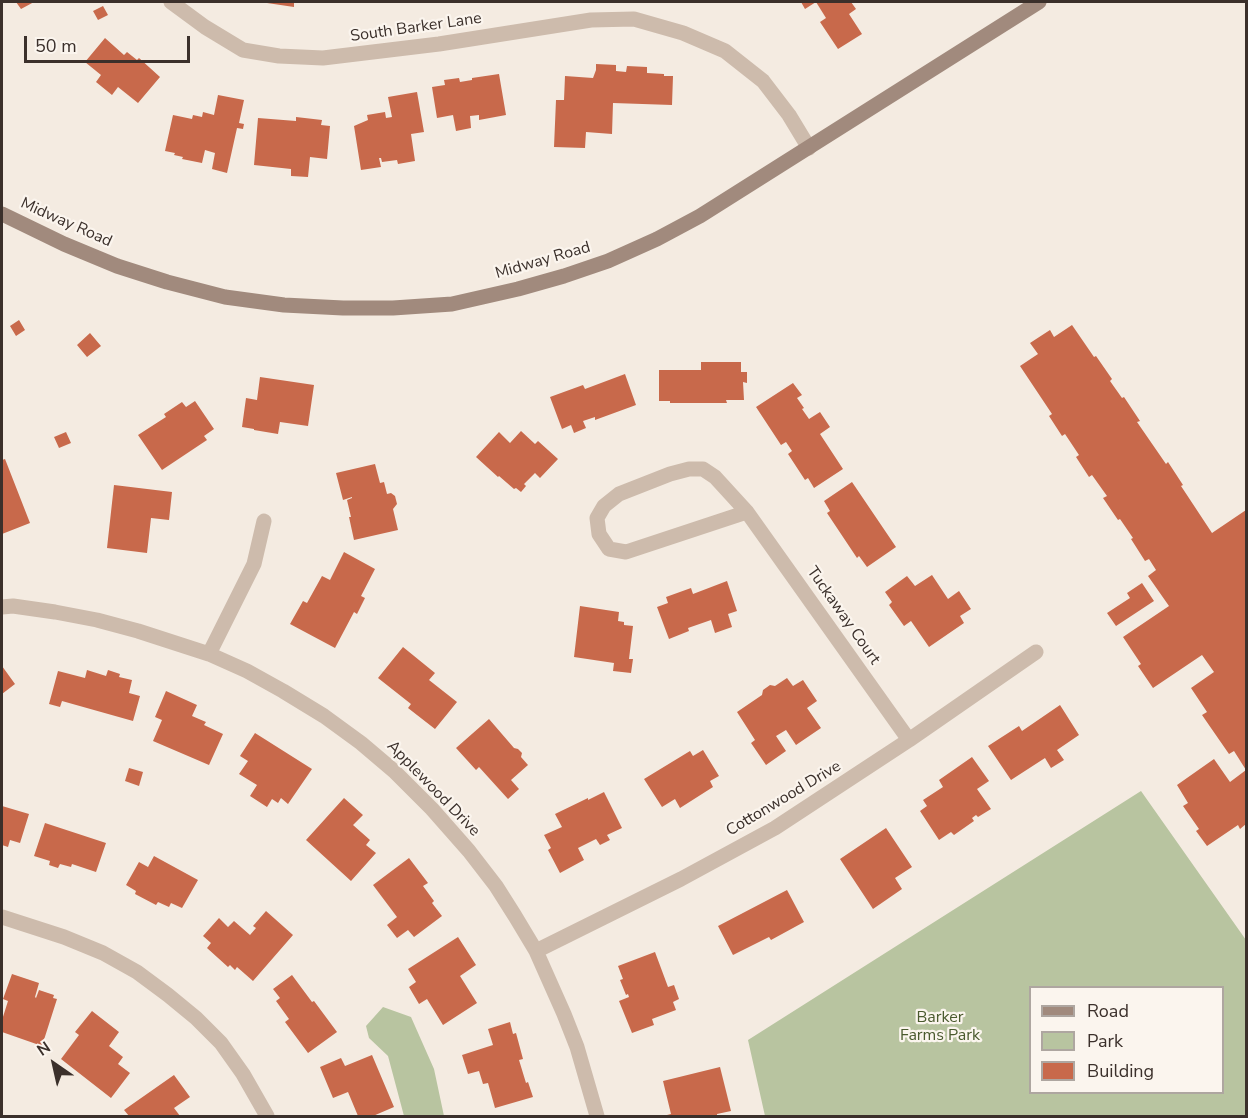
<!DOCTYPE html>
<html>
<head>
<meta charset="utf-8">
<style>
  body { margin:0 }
  #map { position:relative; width:1248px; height:1118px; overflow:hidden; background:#f4ebe1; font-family:"Nunito Sans",sans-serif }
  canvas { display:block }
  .frame { position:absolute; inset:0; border:3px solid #3b302b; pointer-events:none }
  .legend { position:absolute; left:1029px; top:986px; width:195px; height:108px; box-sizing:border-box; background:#fbf5ee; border:2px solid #aea6a0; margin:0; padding:8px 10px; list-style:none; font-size:18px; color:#3b302b }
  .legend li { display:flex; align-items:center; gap:12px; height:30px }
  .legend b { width:30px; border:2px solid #aea6a0 }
  .north { position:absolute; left:24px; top:1034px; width:60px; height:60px; -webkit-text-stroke:4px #fbf5ee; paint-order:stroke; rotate:326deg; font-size:16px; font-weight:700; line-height:24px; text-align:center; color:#3b302b }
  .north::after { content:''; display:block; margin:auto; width:21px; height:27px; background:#3b302b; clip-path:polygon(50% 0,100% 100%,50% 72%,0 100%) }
  .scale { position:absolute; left:24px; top:36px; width:166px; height:27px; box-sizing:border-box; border:3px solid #3b302b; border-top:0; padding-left:8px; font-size:18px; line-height:21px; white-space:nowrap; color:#3b302b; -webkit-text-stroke:4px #fbf5ee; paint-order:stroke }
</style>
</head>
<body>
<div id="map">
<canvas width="1248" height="1118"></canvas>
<div class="frame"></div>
<ul class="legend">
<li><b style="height:8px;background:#a18a7d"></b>Road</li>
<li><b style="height:16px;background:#b8c4a0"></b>Park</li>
<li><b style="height:16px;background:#c8694b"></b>Building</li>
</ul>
<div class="north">N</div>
<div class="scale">50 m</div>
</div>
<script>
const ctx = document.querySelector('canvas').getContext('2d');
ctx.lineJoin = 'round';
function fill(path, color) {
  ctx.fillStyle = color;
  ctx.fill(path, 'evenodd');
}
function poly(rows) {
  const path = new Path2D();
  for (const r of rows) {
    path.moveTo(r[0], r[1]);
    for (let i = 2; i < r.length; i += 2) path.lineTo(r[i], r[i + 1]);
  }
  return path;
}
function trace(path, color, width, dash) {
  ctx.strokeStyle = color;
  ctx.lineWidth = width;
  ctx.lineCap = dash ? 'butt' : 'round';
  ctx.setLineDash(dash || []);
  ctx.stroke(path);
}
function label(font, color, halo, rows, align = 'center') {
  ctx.font = font + ' "Nunito Sans",sans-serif';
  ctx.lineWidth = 4.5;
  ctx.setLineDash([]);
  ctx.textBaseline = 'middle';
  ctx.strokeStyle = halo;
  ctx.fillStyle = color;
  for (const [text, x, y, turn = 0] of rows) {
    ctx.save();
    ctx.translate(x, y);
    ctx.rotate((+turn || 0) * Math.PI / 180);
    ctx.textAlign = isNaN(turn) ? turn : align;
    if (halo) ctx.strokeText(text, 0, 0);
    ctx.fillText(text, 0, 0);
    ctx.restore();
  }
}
fill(poly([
  [1141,791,1246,940,1246,1116,765,1116,748,1040],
  [1030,988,1222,988,1222,1092,1030,1092],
  [383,1007,411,1017,434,1069,444,1116,404,1116,388,1056,369,1038,366,1026]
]), '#b8c4a0');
fill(poly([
  [16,2,34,2,21,9],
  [267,2,294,2,294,7,267,3],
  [801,2,851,2,856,9,849,14,862,34,838,49,820,22,826,18,816,2,805,9],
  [103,6,108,15,98,20,93,11],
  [105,38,124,55,127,52,137,60,139,58,160,77,138,103,118,87,112,95,96,82,101,75,85,62],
  [596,64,616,65,616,71,626,72,627,66,647,67,647,73,664,74,664,76,673,76,672,105,613,103,612,134,586,132,585,148,554,147,556,100,564,100,565,76,593,78,596,70],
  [499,74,506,115,479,120,479,115,470,116,471,128,456,131,453,115,437,118,432,87,445,85,444,80,459,78,460,82,472,80,472,78],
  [417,92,424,132,411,134,415,161,398,164,397,160,382,162,381,158,379,158,381,167,361,170,354,126,368,120,367,115,385,112,386,118,392,117,388,97],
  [218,95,244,100,239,123,244,124,243,129,237,128,227,173,212,169,215,153,205,150,202,163,182,159,183,157,174,155,175,153,165,151,173,115,192,119,193,115,202,117,203,112,214,115],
  [296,117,322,120,321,125,330,126,327,159,310,157,308,177,291,176,291,169,254,165,258,118,296,121],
  [19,320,25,330,16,336,10,326],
  [1072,325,1094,357,1096,356,1112,379,1110,381,1122,398,1124,397,1140,421,1137,422,1166,464,1168,462,1183,485,1181,486,1212,533,1246,510,1246,770,1234,751,1229,754,1202,715,1207,712,1191,688,1214,672,1202,655,1153,688,1138,666,1141,664,1123,637,1169,606,1148,576,1156,570,1149,559,1145,561,1131,539,1133,538,1120,519,1118,520,1103,498,1107,496,1092,475,1089,477,1076,457,1079,455,1065,434,1062,436,1049,416,1052,414,1020,366,1038,354,1030,343,1050,330,1054,337],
  [90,333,101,346,87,357,77,345],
  [701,362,741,362,741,372,747,372,747,383,743,382,744,400,726,400,727,403,670,403,670,401,659,401,659,370,701,370],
  [625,374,636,405,595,420,595,417,583,421,586,428,574,433,571,425,562,429,550,397,583,385,585,389],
  [260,377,314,385,308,426,280,422,278,434,254,430,254,429,242,427,246,398,257,400],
  [793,383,802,395,797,398,804,408,802,409,809,419,820,412,830,427,820,434,843,469,814,488,808,478,805,480,788,454,792,451,786,442,781,445,756,407],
  [195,401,214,429,204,436,207,440,162,470,138,435,166,417,164,414,182,402,186,407],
  [521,431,535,444,538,441,558,459,540,478,535,473,524,484,526,486,521,492,516,488,514,489,499,476,498,477,476,457,499,432,510,443],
  [66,432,71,443,59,448,54,437],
  [5,459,30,523,2,534,2,460],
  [375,464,380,483,384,482,387,494,391,493,395,496,397,504,393,509,398,530,354,540,349,517,351,517,347,500,352,498,352,497,343,500,336,473],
  [852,482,896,547,867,567,859,556,857,558,827,513,830,511,824,501],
  [114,485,172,492,169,520,151,518,147,553,107,548],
  [344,552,375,569,361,596,365,598,357,614,354,612,335,648,290,624,303,601,307,603,322,576,330,580],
  [932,575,948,599,959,591,971,609,960,616,964,623,929,647,911,621,904,626,889,605,892,602,885,592,907,576,915,586],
  [727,581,737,611,728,614,732,627,715,633,711,620,688,628,689,631,669,639,657,607,668,603,666,597,691,588,693,594],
  [1142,583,1154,601,1116,626,1107,613,1130,598,1127,593],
  [580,606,619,612,618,621,624,622,624,625,633,626,629,659,633,659,631,673,613,671,614,663,574,657],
  [403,647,435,673,429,680,457,702,435,729,408,708,411,704,378,678],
  [2,666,15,684,2,694],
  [87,670,106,676,108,670,120,674,119,677,132,680,129,693,140,696,133,721,62,701,60,707,49,704,58,671,85,678],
  [787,678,793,686,803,680,817,701,807,708,821,728,796,745,786,730,776,736,786,751,766,765,751,743,755,740,737,712,762,695,763,690,770,685,775,686],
  [166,691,197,705,192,716,206,722,204,725,223,734,209,765,153,741,162,720,155,717],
  [1060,705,1079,735,1057,750,1064,760,1051,768,1045,758,1011,780,988,746,1019,726,1022,731],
  [489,719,514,748,518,749,522,753,521,757,528,765,511,780,519,789,508,799,479,767,476,770,456,748],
  [255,733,312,769,288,804,281,798,278,803,272,799,267,807,250,796,257,785,239,774,248,761,240,756],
  [703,750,719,776,710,781,713,787,680,808,675,799,662,807,644,779,690,751,693,756],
  [972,757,989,781,977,789,991,809,978,817,976,815,972,818,974,821,954,835,951,832,939,840,920,811,927,806,923,800,943,787,939,780],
  [1214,759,1230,782,1246,770,1246,824,1240,829,1238,825,1207,846,1196,831,1199,829,1183,806,1188,803,1177,785],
  [129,768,143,772,139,786,125,781],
  [604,792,622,828,607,835,610,840,600,845,596,839,578,848,584,860,560,873,548,850,551,848,544,835,562,827,555,814,588,798,588,800],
  [344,798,363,815,353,825,370,840,366,845,376,853,351,881,306,840],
  [2,806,29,814,20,843,10,840,8,847,2,845],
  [45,823,106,843,96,872,72,864,71,867,60,864,58,868,49,865,50,861,34,856],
  [886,828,912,867,895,878,902,889,873,909,840,859],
  [154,856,198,880,182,908,171,903,169,907,158,902,156,905,135,894,136,891,126,885,139,862,148,867],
  [409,858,428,883,423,886,434,901,432,903,442,916,414,937,408,930,397,938,387,925,397,917,373,885],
  [787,890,804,922,771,940,769,937,733,955,718,926],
  [266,911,293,935,253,981,237,967,235,970,230,965,228,967,207,948,211,943,203,936,219,918,228,927,234,921,250,935,256,928,253,926],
  [458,937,476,965,460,976,477,1003,443,1025,427,999,419,1004,409,987,416,982,408,969],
  [655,952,668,987,674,985,679,999,673,1002,676,1010,652,1019,654,1025,632,1033,619,1001,629,997,628,994,626,995,620,980,623,979,618,966],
  [12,974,39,983,35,997,36,998,39,990,54,995,53,998,57,999,42,1046,2,1032,2,1020,8,1001,3,999],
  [292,975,312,1002,314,1001,337,1032,308,1053,285,1022,289,1019,276,1001,280,998,273,989],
  [92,1011,119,1032,109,1046,123,1057,118,1064,130,1073,111,1098,61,1059,79,1035,75,1032],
  [510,1022,513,1034,516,1033,523,1059,519,1060,526,1083,528,1082,533,1097,495,1108,488,1083,483,1084,479,1071,468,1074,462,1055,493,1045,488,1029],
  [372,1055,394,1107,373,1116,358,1116,348,1092,333,1098,320,1067,341,1058,345,1066],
  [720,1067,731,1111,717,1114,717,1116,663,1116,671,1114,663,1081],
  [174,1075,190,1097,174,1108,180,1116,129,1116,124,1110]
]), '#c8694b');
trace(poly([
  [171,2,205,27,243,50,279,56,323,58,439,44,591,20,634,19,683,33,725,51,763,81,789,115,809,148],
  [747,512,626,552,609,549,599,534,597,518,604,506,619,494,670,474,689,469,703,469,715,477,747,512,909,740],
  [2,607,13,606,55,612,97,620,138,631,209,654,247,671,283,691,324,716,361,743,394,771,432,809,469,851,496,886,515,916,536,951,564,1014,577,1047,597,1116],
  [209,654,254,564,264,521],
  [2,917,64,937,103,953,137,972,168,995,196,1018,221,1043,243,1074,267,1116],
  [536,951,681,879,775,828,909,740,1036,652]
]), '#cdbbac', 15);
trace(poly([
  [2,214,64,244,117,266,167,282,225,297,284,305,343,308,393,308,452,304,518,289,564,276,608,261,657,239,700,216,1039,2]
]), '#a18a7d', 15);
label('16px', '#3b302b', '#fbf5ee', [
  ["South Barker Lane",416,28,-8],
  ["Midway Road",66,223,24],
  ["Midway Road",543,261,-16],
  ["Tuckaway Court",843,616,55],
  ["Applewood Drive",433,789,46],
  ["Cottonwood Drive",784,799,-31]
]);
label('16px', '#4a5a2e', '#fbf5ee', [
  ["Barker",940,1018],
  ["Farms Park",940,1036]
]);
</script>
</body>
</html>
